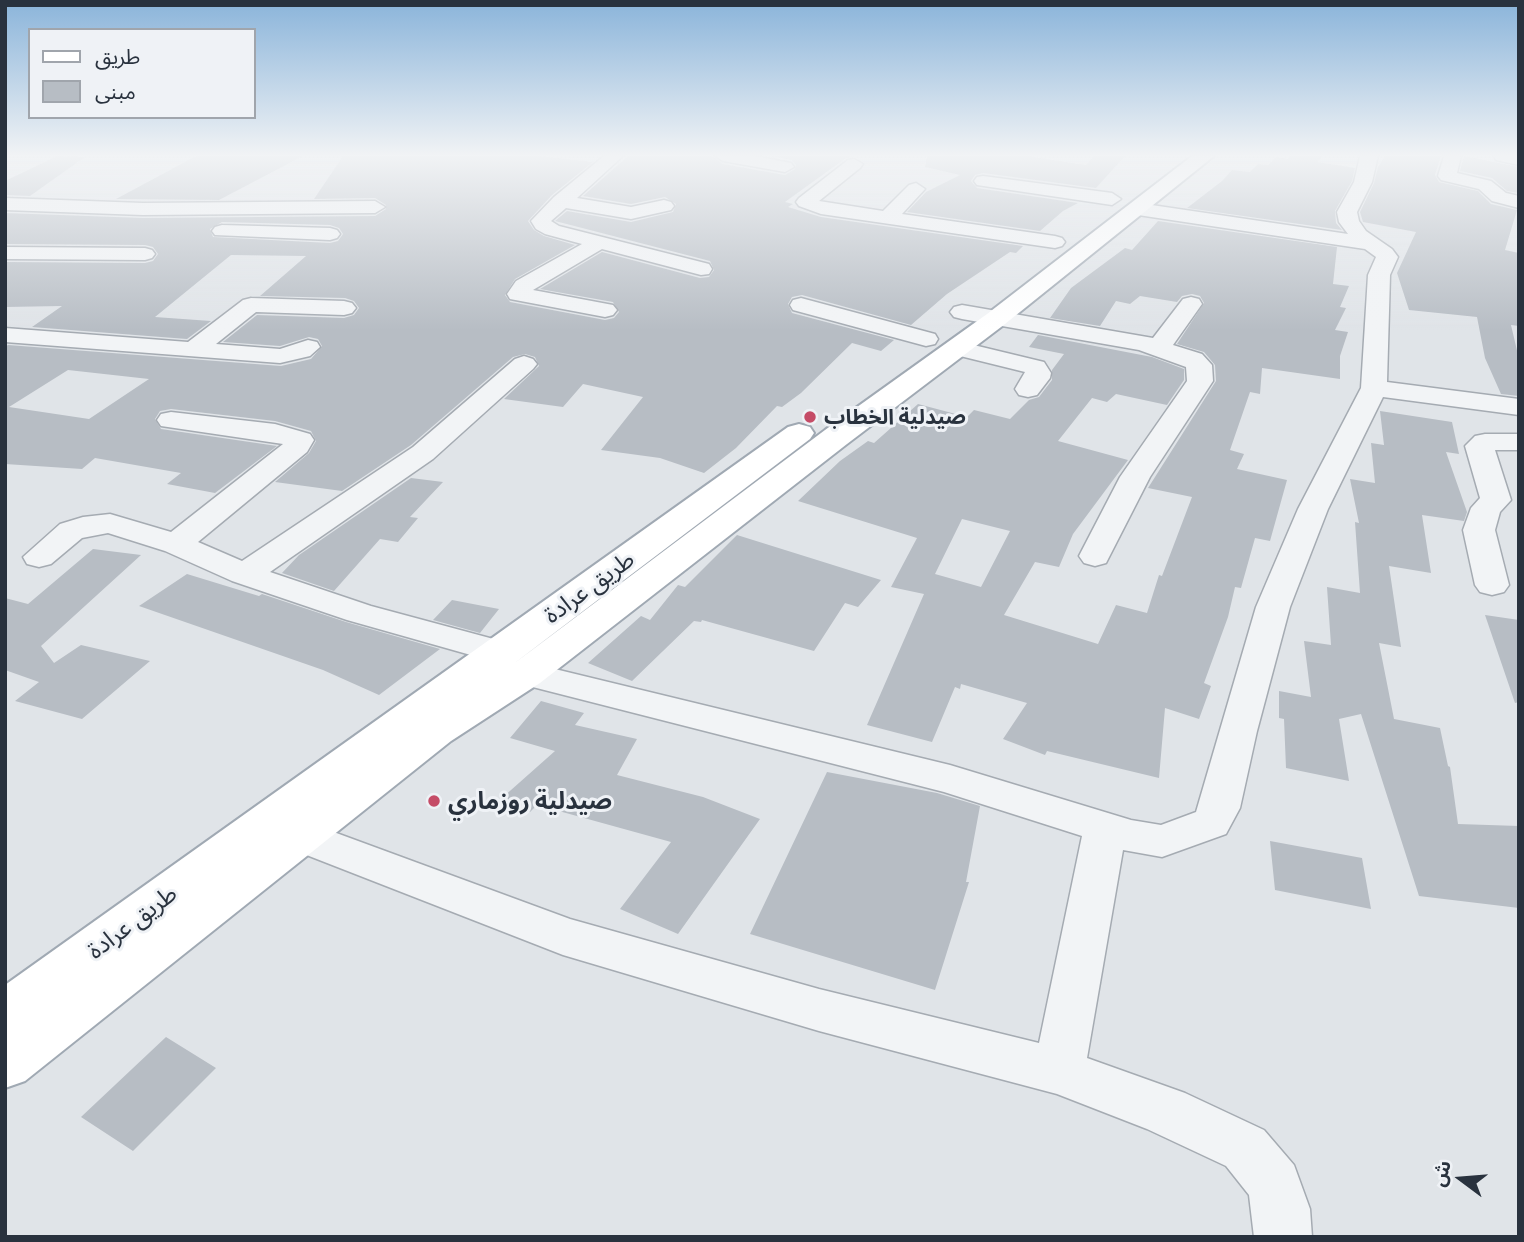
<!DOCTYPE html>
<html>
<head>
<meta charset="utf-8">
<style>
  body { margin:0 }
  #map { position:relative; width:1524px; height:1242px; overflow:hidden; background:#e0e4e8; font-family:"Exo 2","Noto Sans Arabic",sans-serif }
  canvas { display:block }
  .frame { position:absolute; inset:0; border:7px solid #29323e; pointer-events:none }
  .legend { position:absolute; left:28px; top:28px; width:228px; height:91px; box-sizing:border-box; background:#eff2f6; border:2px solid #a0a5ac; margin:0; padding:9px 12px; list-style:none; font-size:21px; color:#29323e }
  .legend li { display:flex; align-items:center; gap:14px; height:35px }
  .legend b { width:35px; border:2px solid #a0a5ac }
  .north { position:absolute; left:1426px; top:1144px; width:70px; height:70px; -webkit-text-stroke:5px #eff2f6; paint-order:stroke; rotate:286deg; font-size:19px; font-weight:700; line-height:28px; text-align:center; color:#29323e }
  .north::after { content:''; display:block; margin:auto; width:24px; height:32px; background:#29323e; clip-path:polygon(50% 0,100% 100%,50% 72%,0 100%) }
</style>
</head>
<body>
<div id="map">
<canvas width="1524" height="1242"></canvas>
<div class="frame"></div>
<ul class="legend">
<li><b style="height:9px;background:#fff"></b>طريق</li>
<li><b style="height:19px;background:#b7bdc4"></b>مبنى</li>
</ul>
<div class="north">ش</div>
</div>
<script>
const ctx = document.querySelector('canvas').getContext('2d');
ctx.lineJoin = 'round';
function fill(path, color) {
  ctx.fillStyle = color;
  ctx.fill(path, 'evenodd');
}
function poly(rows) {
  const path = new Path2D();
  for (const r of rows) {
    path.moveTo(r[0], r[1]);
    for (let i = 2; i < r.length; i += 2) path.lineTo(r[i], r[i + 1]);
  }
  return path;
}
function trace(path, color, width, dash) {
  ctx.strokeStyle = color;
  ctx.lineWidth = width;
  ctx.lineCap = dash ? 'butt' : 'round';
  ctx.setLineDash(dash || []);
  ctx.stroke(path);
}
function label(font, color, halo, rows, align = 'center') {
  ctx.font = font + ' "Exo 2","Noto Sans Arabic",sans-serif';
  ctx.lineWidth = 6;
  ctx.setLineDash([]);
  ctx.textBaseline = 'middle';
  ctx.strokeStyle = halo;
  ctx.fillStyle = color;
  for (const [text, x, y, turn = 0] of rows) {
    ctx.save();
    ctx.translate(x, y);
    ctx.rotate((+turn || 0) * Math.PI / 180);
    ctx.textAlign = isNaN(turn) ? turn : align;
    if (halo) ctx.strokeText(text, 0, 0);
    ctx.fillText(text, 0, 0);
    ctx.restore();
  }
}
fill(poly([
  [57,156,85,157,30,196,5,195,5,181],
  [196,156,303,156,219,200,116,199],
  [343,156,540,156,593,162,552,195,528,221,534,230,544,236,575,245,515,279,505,295,510,302,605,320,614,318,619,312,613,302,540,289,602,252,700,278,709,277,714,270,710,261,555,221,567,211,631,222,673,212,676,204,665,197,631,204,583,196,628,156,712,156,723,164,785,175,795,169,796,165,792,160,771,156,853,156,846,158,785,202,793,204,788,207,821,217,1023,246,1016,253,1010,252,947,294,911,325,802,295,792,297,788,304,792,313,894,340,881,351,852,343,801,393,782,407,777,406,736,448,704,473,660,458,601,450,643,397,583,384,563,407,504,399,539,366,535,357,525,354,513,357,411,445,342,491,275,482,309,453,316,441,311,431,275,421,171,409,160,411,155,419,161,429,277,446,215,493,167,484,181,473,95,458,82,469,5,464,5,347,8,345,281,366,311,359,322,346,318,339,309,337,280,346,223,342,257,315,344,318,354,315,359,308,354,301,345,298,260,296,306,256,231,255,155,317,211,321,187,339,32,327,62,306,5,307,5,262,145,263,153,261,158,254,153,247,145,245,5,244,5,213,143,218,375,216,386,209,386,205,375,198,314,199],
  [222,222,330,225,339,228,343,234,338,241,330,243,213,237,210,229],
  [68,370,149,379,89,419,9,407],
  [927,156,1027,156,1086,165,1094,156,1125,156,1096,188,983,173,975,175,971,181,977,188,1078,203,1063,211,1040,231,907,212,926,192,960,175,925,167],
  [1290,156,1322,156,1318,162,1355,168,1352,181,1335,211,1336,223,1342,230,1187,208,1222,181,1232,170,1250,172,1258,164,1268,165,1276,157,1288,159],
  [1385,156,1441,156,1435,175,1439,182,1478,191,1491,204,1517,210,1505,250,1519,253,1519,326,1511,325,1519,359,1519,396,1501,394,1485,358,1477,317,1409,310,1397,273,1416,232,1363,222,1360,212,1374,183,1378,167],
  [1464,156,1519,167,1519,193,1507,191,1492,178,1460,171],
  [1158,221,1337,247,1333,284,1349,286,1340,307,1346,308,1335,330,1348,332,1340,356,1340,379,1262,368,1260,394,1250,392,1230,450,1244,454,1237,469,1287,480,1270,541,1255,538,1241,588,1235,587,1228,617,1204,683,1211,686,1199,719,1165,708,1159,778,1047,751,1045,755,1003,739,1027,703,961,684,960,689,955,687,932,742,867,725,924,594,891,587,917,538,798,501,840,461,868,441,874,443,918,404,967,417,974,410,1010,419,1029,400,1039,397,1052,380,1052,370,1064,354,1029,347,1038,335,1152,357,1184,369,1184,380,1167,405,1116,394,1107,402,1092,398,1058,441,1128,460,1073,534,1059,567,1035,562,1004,615,1098,644,1116,605,1147,613,1159,575,1162,576,1192,497,1148,488,1216,381,1215,365,1204,352,1177,344,1204,303,1200,296,1192,294,1182,296,1177,302,1140,296,1130,304,1116,301,1100,326,1050,318,1071,288,1125,248,1132,250],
  [962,519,1010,531,981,587,935,574],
  [1380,411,1452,422,1459,454,1446,452,1467,512,1464,521,1422,515,1431,573,1389,566,1401,647,1379,643,1394,719,1440,728,1448,766,1450,767,1458,824,1519,826,1519,908,1419,896,1361,714,1339,719,1349,781,1286,768,1284,719,1279,718,1279,691,1311,697,1304,641,1331,645,1327,587,1360,593,1355,522,1359,523,1350,479,1375,483,1371,443,1384,445],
  [411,478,443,482,410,517,418,518,398,542,380,539,334,591,282,573,299,555],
  [737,535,881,580,858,607,845,603,814,651,702,620,701,622,694,621,632,681,588,663,641,616,650,620,678,585,685,587],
  [93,549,141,555,41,646,54,663,81,645,150,661,82,719,15,701,39,682,5,670,5,598,28,604],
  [187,574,259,596,262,594,346,622,440,649,379,695,323,670,139,606],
  [452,600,499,609,480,633,433,620],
  [1485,615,1519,620,1519,702,1515,703],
  [541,701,584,713,575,725,637,739,617,775,703,797,760,819,678,934,620,909,671,842,537,805,530,812,502,798,555,751,510,738],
  [827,772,937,793,980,806,966,882,969,882,935,990,750,934],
  [1270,841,1362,858,1371,909,1275,890],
  [166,1037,216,1068,133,1151,81,1117]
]), '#b7bdc4');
const minor = poly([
  [604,156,623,156,577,198,631,207,664,200,671,202,674,206,671,210,631,219,566,208,551,221,559,226,709,264,712,269,709,274,701,275,602,249,533,290,613,305,617,310,613,315,605,317,510,299,507,294,516,281,582,244,545,234,536,229,531,221,554,197,604,156],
  [715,156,755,156,791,163,794,167,785,172,723,161,715,156],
  [1360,156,1378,156,1372,182,1357,212,1359,221,1366,231,1392,249,1398,257,1390,275,1387,382,1519,399,1519,415,1383,397,1328,509,1290,607,1257,731,1240,808,1226,834,1162,857,1123,850,1087,1058,1185,1093,1264,1130,1294,1165,1310,1209,1312,1237,1254,1237,1249,1195,1226,1166,1147,1129,1057,1094,819,1031,563,955,286,847,279,836,286,825,301,820,570,919,819,989,1039,1043,1082,836,944,792,513,682,507,674,513,666,526,662,950,765,1131,820,1161,825,1196,812,1256,607,1298,509,1361,388,1368,275,1376,257,1365,249,1138,215,1128,209,1138,203,1348,234,1339,222,1337,212,1354,182,1360,156],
  [1444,156,1461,156,1457,173,1491,181,1506,193,1519,196,1519,208,1492,201,1479,189,1441,180,1438,176,1444,156],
  [1494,156,1519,156,1519,165,1496,160,1494,156],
  [854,159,863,164,860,168,819,201,883,211,909,185,916,183,925,189,902,214,1055,236,1062,238,1065,242,1062,246,1055,248,821,214,799,206,796,202,799,198,848,160,854,159],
  [983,176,1112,193,1121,199,1112,205,977,185,974,181,977,177,983,176],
  [5,198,143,203,375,201,385,207,375,213,143,215,5,210,5,198],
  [222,225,330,228,337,230,340,234,337,238,330,240,215,235,212,231,215,227,222,225],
  [5,247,145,248,152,250,155,254,152,258,145,260,5,259,5,247],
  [1191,297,1199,299,1202,304,1173,345,1202,354,1212,365,1213,381,1150,477,1106,563,1095,566,1084,563,1079,556,1120,477,1187,381,1186,367,1139,350,962,319,954,317,950,312,954,307,962,305,1153,338,1183,299,1191,297],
  [251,298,344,301,352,303,356,308,352,313,344,315,256,312,216,344,280,349,308,340,317,342,320,347,310,356,280,363,5,342,5,328,188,342,243,300,251,298],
  [801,298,935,334,938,339,935,344,926,346,793,310,790,305,793,300,801,298],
  [957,341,1044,362,1051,373,1050,378,1037,395,1028,397,1019,395,1015,389,1025,372,948,353,945,348,948,343,957,341],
  [524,356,533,359,537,364,533,369,433,459,270,572,371,606,512,644,517,652,512,660,499,663,347,620,232,581,165,551,108,533,82,538,51,564,39,567,27,564,23,557,60,524,83,517,110,514,171,532,283,444,161,426,157,420,161,414,171,412,275,424,310,434,314,440,307,452,198,542,242,561,413,447,515,359,524,356],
  [1485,434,1519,434,1519,450,1495,450,1511,500,1500,512,1495,530,1509,585,1504,592,1492,595,1480,592,1475,585,1463,530,1471,508,1480,498,1465,446,1475,436,1485,434]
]);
const primary = poly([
  [1192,156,1214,156,1005,324,847,444,540,683,451,741,25,1081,5,1088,5,985,788,427,799,424,810,427,814,433,810,439,512,665,825,430,987,314,1192,156]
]);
trace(minor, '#a5abb2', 3);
trace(primary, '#a0a9b3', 4);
fill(minor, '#f2f4f6');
fill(primary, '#fff');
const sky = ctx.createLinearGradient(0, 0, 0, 330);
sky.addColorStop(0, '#8ab4da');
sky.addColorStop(0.47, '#f1f3f5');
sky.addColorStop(1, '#f1f3f500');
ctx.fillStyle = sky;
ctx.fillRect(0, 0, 1524, 330);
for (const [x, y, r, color] of [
  [810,417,7,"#c54c67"],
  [434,801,7,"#c54c67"]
]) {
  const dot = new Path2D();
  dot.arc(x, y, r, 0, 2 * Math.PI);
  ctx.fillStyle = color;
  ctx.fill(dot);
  trace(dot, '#eff2f6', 2.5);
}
label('bold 21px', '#29323e', '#eff2f6', [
  ["صيدلية الخطاب",824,417]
], 'left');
label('24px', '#29323e', '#eff2f6', [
  ["طريق عرادة",589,587,-36],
  ["طريق عرادة",132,922,-37]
]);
label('bold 24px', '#29323e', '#eff2f6', [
  ["صيدلية روزماري",448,801]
], 'left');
</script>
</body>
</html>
